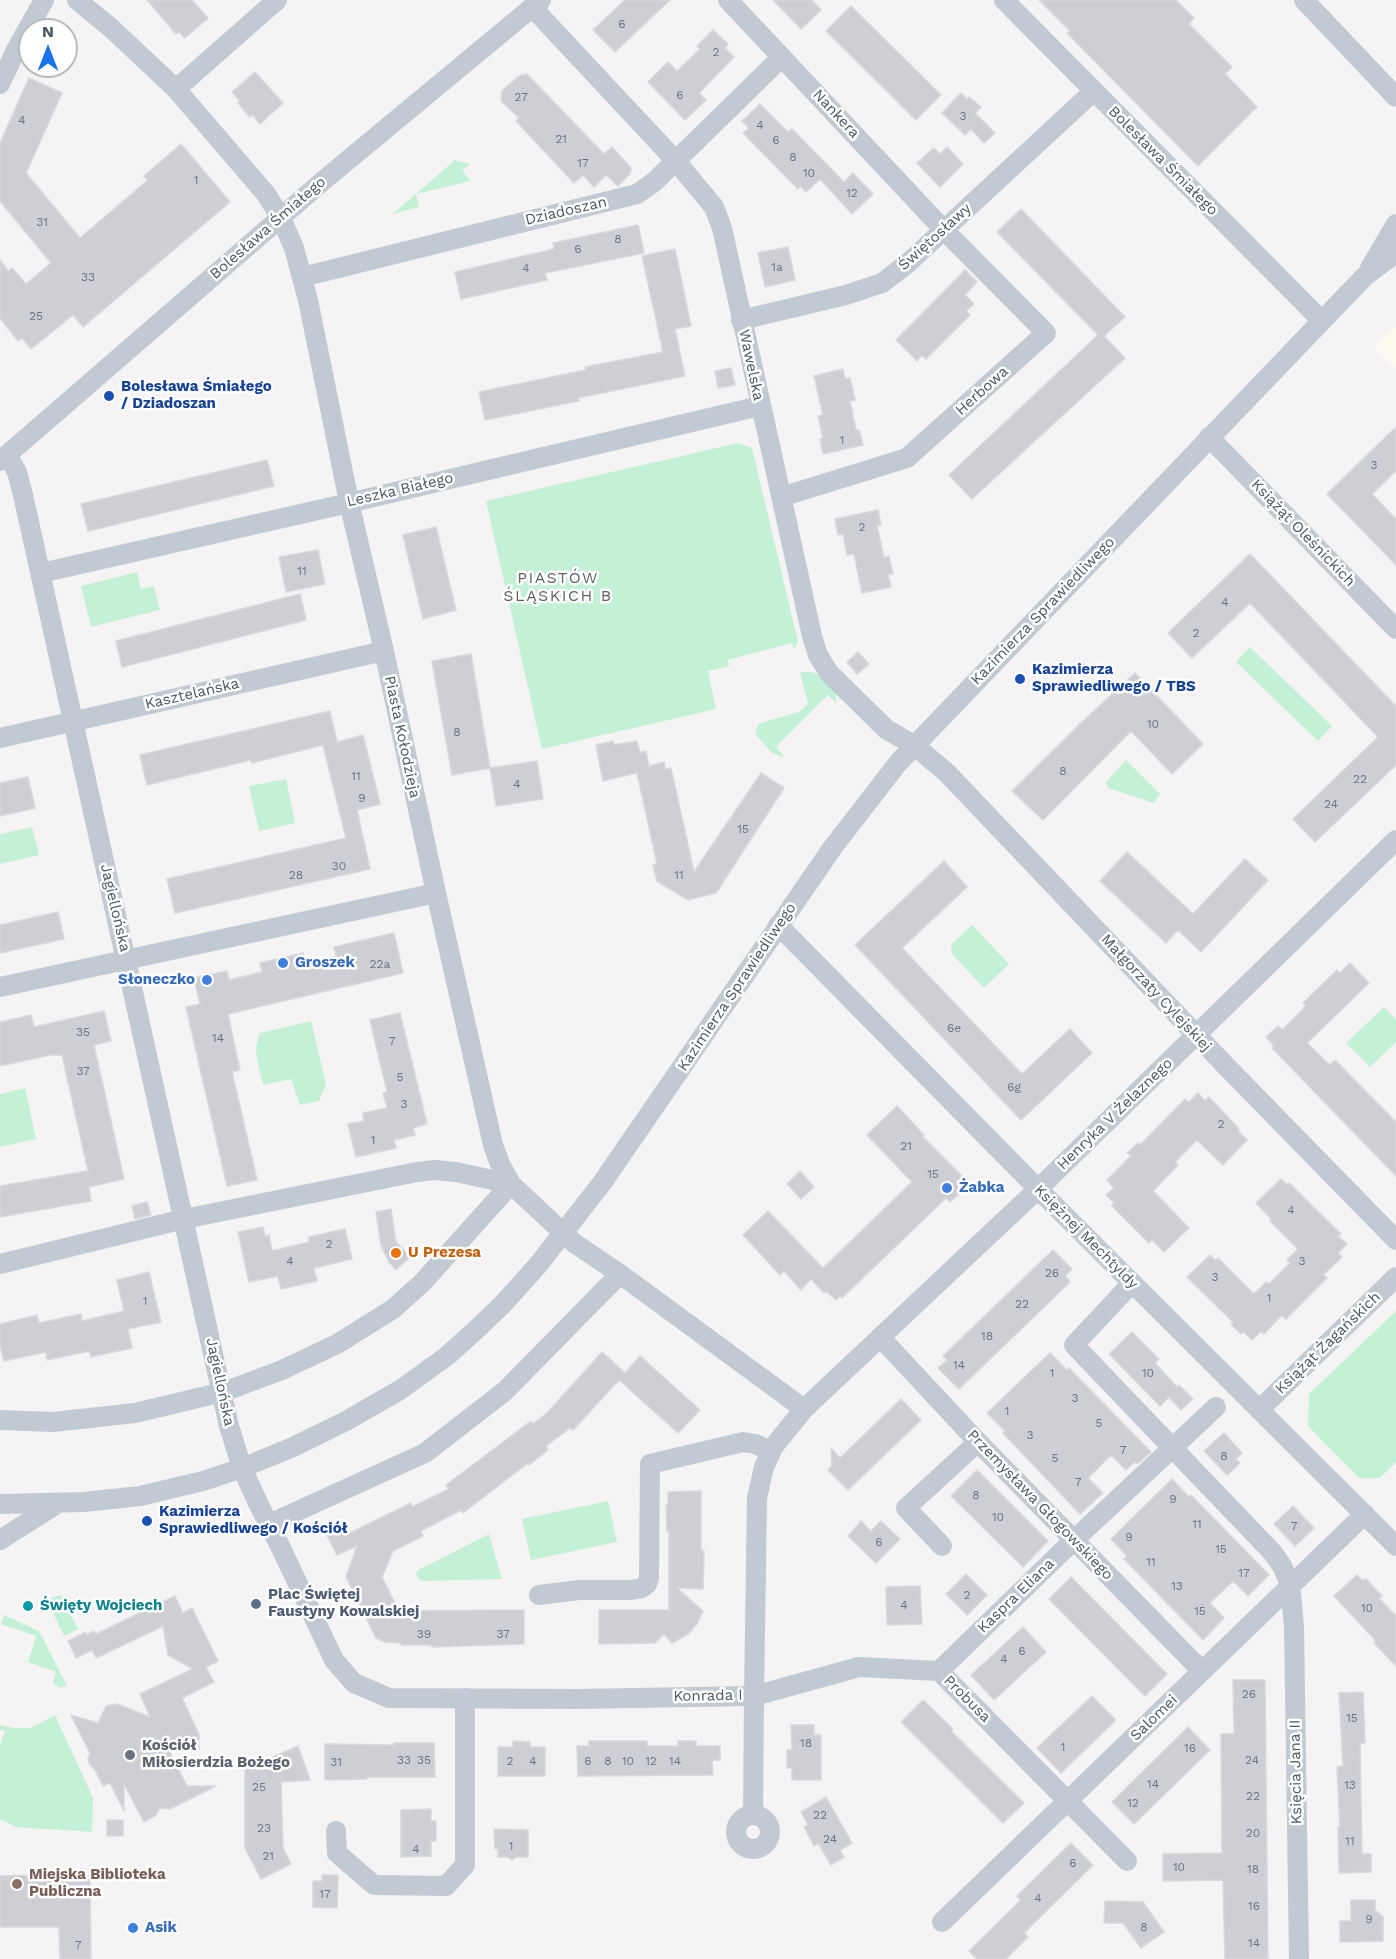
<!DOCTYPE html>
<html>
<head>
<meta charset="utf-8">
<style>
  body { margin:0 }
  #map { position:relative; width:1396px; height:1959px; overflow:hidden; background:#f5f3f3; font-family:"Work Sans",sans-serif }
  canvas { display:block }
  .north { position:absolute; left:18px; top:18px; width:60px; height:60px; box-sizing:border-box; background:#fff; border:2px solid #b7bbc0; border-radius:50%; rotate:0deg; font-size:16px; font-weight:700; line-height:24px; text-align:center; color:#4a5661 }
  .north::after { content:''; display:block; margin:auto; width:21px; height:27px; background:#1a73e8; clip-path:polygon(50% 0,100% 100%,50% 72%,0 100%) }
</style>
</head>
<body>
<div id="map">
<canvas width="1396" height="1959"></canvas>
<div class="north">N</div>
</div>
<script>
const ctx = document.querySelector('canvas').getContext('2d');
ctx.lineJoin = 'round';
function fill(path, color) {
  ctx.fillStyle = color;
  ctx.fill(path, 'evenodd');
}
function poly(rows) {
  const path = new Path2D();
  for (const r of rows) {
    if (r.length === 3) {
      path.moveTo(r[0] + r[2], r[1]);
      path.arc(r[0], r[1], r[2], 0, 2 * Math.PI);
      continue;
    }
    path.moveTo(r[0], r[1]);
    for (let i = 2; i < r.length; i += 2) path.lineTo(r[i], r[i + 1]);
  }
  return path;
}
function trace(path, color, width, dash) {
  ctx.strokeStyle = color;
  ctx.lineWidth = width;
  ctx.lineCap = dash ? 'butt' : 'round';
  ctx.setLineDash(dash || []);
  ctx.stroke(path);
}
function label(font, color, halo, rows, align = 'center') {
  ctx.font = font + ' "Work Sans",sans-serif';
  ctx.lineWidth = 5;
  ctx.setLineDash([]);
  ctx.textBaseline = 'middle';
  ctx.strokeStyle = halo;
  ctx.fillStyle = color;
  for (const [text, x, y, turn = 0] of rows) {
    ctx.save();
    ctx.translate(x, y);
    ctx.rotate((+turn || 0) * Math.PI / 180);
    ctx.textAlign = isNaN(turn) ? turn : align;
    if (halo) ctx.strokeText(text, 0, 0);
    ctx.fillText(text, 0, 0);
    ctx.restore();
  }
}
fill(poly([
  [1396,326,1396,369,1374,347]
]), '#fdf9ef');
fill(poly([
  [455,160,470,164,462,170,470,181,416,194,419,207,393,214],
  [738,443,752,448,798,642,794,649,792,643,728,660,729,666,708,671,716,709,542,749,486,501],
  [137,572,141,589,154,586,160,610,91,627,81,586],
  [1250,647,1332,726,1318,741,1236,662],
  [800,672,812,672,822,677,836,692,836,703,828,695,776,747,784,756,780,756,771,752,756,735,756,730,758,725,764,722,799,712,808,704],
  [1126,760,1160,794,1154,803,1108,788,1106,782],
  [286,779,295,823,259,831,249,786],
  [32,827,39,855,0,864,0,834],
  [972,925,1009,964,984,988,952,954,951,945],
  [1384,1007,1396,1020,1396,1042,1370,1067,1346,1043],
  [311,1021,326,1084,319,1101,300,1105,291,1079,263,1085,257,1059,256,1046,260,1033],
  [25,1088,36,1139,0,1147,0,1094],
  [1396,1311,1396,1462,1380,1478,1359,1478,1308,1426,1309,1394],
  [608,1501,617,1542,531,1560,522,1519],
  [489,1534,502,1579,421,1581,418,1578,416,1573,418,1570],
  [61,1595,78,1629,64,1636,47,1600],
  [4,1615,39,1631,67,1686,60,1688,53,1683,56,1672,28,1662,36,1636,1,1624],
  [55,1715,93,1798,92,1832,16,1827,0,1819,0,1745,5,1731,0,1729,0,1725,15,1728,31,1728]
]), '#c3f1d5');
const building = poly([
  [147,0,192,0,208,18,185,38,179,32,176,34,147,0],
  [625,0,670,0,615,52,593,30,625,0],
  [773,0,812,0,821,10,801,29,773,0],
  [1039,0,1176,0,1194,18,1189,24,1232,67,1225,74,1257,107,1198,166,1067,33,1070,31,1039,0],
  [851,6,941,95,916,120,826,31,851,6],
  [713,30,728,44,725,48,734,57,699,93,706,100,685,120,648,82,668,62,677,71,700,49,697,46,713,30],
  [255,72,283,103,260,124,253,115,250,117,238,103,240,101,232,92,255,72],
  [527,74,604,154,612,147,631,168,630,174,618,186,606,175,594,187,583,175,574,183,516,121,519,118,501,101,502,91,519,76,527,74],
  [29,78,62,93,26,173,80,238,148,180,144,176,181,144,230,202,83,327,73,315,31,349,22,338,18,341,0,318,0,260,8,271,12,268,26,284,51,263,0,201,0,143,29,78],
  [961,93,967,99,969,97,981,107,975,113,995,133,984,143,971,129,965,135,942,113,961,93],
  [760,104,788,132,792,129,844,182,853,173,873,194,852,214,820,179,806,192,800,186,798,189,743,133,749,128,742,121,760,104],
  [947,147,963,164,940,187,917,163,934,148,940,154,947,147],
  [1021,209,1125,317,1104,336,1125,358,972,499,949,475,1098,335,997,232,1021,209],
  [638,225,644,253,545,273,547,280,461,299,455,272,554,249,553,243,638,225],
  [788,247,795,280,765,287,758,253,788,247],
  [675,249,691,326,675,329,685,376,578,398,579,401,485,420,479,392,586,370,585,367,663,352,642,256,675,249],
  [965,270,977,282,965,295,974,304,966,311,970,315,926,359,922,355,917,361,896,340,965,270],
  [731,368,735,385,718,388,715,371,731,368],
  [843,369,845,379,850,378,855,400,850,401,856,430,859,430,863,445,823,454,820,439,823,438,818,416,823,415,814,376,843,369],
  [1396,427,1396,471,1372,494,1396,519,1396,565,1327,494,1396,427],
  [267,460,274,486,88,531,81,504,267,460],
  [878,510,881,525,877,526,884,558,889,556,893,574,888,575,891,587,862,593,854,554,847,555,843,534,838,535,835,519,878,510],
  [436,527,456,610,423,619,403,535,436,527],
  [318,550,325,584,286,592,279,557,318,550],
  [1250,554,1396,706,1396,765,1315,842,1293,819,1378,737,1250,603,1192,658,1168,633,1250,554],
  [300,594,306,620,122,667,116,641,300,594],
  [858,652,869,664,857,674,847,662,858,652],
  [471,654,490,768,452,775,432,661,471,654],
  [1135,673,1203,744,1172,774,1131,731,1043,820,1012,791,1084,720,1135,673],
  [330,711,337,742,363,735,380,804,357,810,370,869,175,913,167,879,346,838,323,745,252,763,251,760,147,785,140,755,330,711],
  [613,741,614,745,637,741,640,753,646,751,649,766,664,762,665,769,671,768,694,872,761,773,784,788,716,893,688,900,657,881,653,865,657,864,637,773,603,781,596,745,613,741],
  [537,761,543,799,496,806,490,768,537,761],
  [28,777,35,808,0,816,0,783,28,777],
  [1127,852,1193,914,1245,859,1268,880,1201,952,1178,930,1166,943,1100,881,1127,852],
  [944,861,967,887,902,948,1022,1074,1070,1029,1092,1053,1021,1120,855,945,944,861],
  [58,912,64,939,0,953,0,925,58,912],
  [394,933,403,973,228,1014,240,1070,232,1072,257,1180,227,1186,186,1007,200,1004,194,978,227,971,229,980,262,972,260,963,303,953,305,963,336,956,334,947,394,933],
  [1350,963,1369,983,1307,1043,1330,1065,1335,1060,1396,1122,1396,1176,1272,1048,1274,1046,1266,1037,1278,1026,1282,1030,1306,1006,1303,1003,1337,970,1340,973,1350,963],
  [104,1011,111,1041,94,1045,124,1179,89,1187,91,1201,0,1217,0,1186,88,1171,62,1055,50,1055,0,1066,0,1022,31,1015,34,1027,104,1011],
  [400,1013,427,1124,413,1128,415,1135,394,1140,396,1148,356,1157,348,1124,364,1121,363,1113,387,1108,383,1093,387,1092,370,1020,400,1013],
  [1198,1093,1205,1101,1209,1097,1239,1129,1238,1131,1247,1140,1223,1165,1197,1140,1175,1162,1178,1165,1153,1191,1189,1228,1164,1252,1152,1240,1149,1243,1112,1206,1114,1203,1106,1195,1114,1188,1107,1180,1131,1156,1127,1153,1138,1143,1140,1145,1185,1099,1189,1102,1198,1093],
  [897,1106,924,1135,922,1136,968,1182,965,1185,968,1187,950,1202,946,1198,842,1298,840,1296,836,1300,826,1291,824,1293,811,1279,801,1290,784,1271,780,1275,743,1235,768,1211,823,1268,912,1182,867,1135,897,1106],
  [800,1171,814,1187,801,1199,787,1184,800,1171],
  [1281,1179,1287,1185,1289,1183,1341,1234,1338,1236,1347,1244,1338,1253,1342,1257,1323,1275,1327,1278,1286,1319,1282,1315,1264,1334,1261,1331,1252,1340,1244,1332,1241,1334,1231,1324,1233,1322,1187,1277,1210,1255,1215,1260,1218,1258,1254,1294,1266,1282,1269,1284,1290,1263,1287,1260,1298,1249,1270,1221,1272,1220,1256,1203,1281,1179],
  [147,1202,151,1215,135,1219,132,1206,147,1202],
  [391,1209,396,1242,410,1257,396,1270,389,1262,381,1245,376,1212,391,1209],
  [263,1227,265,1236,269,1235,272,1251,309,1242,309,1237,345,1229,352,1259,314,1268,317,1281,281,1289,278,1276,249,1282,238,1232,263,1227],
  [1053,1250,1072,1269,1065,1276,1070,1282,959,1389,938,1368,947,1360,943,1356,1053,1250],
  [149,1272,161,1322,128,1329,132,1348,91,1357,89,1351,47,1360,46,1352,4,1361,0,1346,0,1324,37,1315,39,1323,81,1314,82,1321,124,1311,117,1280,149,1272],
  [1132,1332,1159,1359,1155,1363,1177,1387,1179,1385,1193,1399,1181,1410,1169,1397,1160,1406,1109,1354,1132,1332],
  [602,1352,625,1373,640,1356,700,1410,678,1433,619,1380,573,1430,570,1428,546,1446,548,1450,529,1465,528,1463,463,1513,461,1510,421,1531,423,1536,393,1551,382,1577,399,1611,524,1610,524,1644,432,1647,432,1645,401,1645,401,1643,385,1642,376,1638,346,1577,357,1546,337,1555,327,1536,343,1528,346,1535,411,1503,412,1507,449,1489,446,1485,531,1421,533,1424,547,1413,602,1352],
  [1050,1353,1067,1370,1069,1368,1151,1452,1137,1464,1135,1462,1126,1470,1111,1455,1088,1478,1103,1493,1080,1514,1003,1433,1005,1431,987,1413,1050,1353],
  [901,1399,921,1420,848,1490,828,1470,832,1466,831,1448,840,1458,901,1399],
  [1224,1433,1242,1453,1236,1459,1240,1463,1227,1475,1204,1451,1224,1433],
  [977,1470,1048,1541,1023,1567,951,1496,977,1470],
  [1172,1479,1189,1497,1191,1495,1269,1575,1248,1596,1233,1581,1210,1603,1224,1618,1203,1640,1124,1559,1127,1556,1111,1539,1172,1479],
  [701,1491,701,1551,704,1551,703,1589,677,1588,703,1611,697,1624,688,1634,672,1643,664,1634,655,1643,599,1644,599,1610,669,1610,669,1531,667,1531,666,1505,668,1505,668,1492,701,1491],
  [1293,1506,1314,1528,1295,1546,1274,1524,1293,1506],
  [861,1521,871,1531,881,1521,900,1539,876,1563,848,1536,861,1521],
  [966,1574,987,1595,967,1615,946,1594,966,1574],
  [1357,1575,1363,1581,1366,1579,1382,1596,1379,1598,1396,1616,1396,1666,1374,1643,1376,1641,1334,1596,1357,1575],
  [1071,1577,1167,1674,1145,1696,1049,1599,1071,1577],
  [920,1586,922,1624,887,1625,886,1587,920,1586],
  [175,1596,183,1613,192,1608,218,1661,206,1667,214,1682,182,1698,199,1734,199,1749,168,1749,187,1786,216,1786,170,1809,160,1808,155,1816,144,1822,124,1784,124,1811,110,1783,103,1786,95,1770,89,1763,88,1758,90,1753,71,1715,98,1723,106,1706,117,1704,150,1717,140,1694,193,1669,168,1655,163,1626,96,1658,92,1650,76,1658,68,1641,86,1632,87,1635,94,1631,96,1634,175,1596],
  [1023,1627,1046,1652,994,1700,971,1675,1023,1627],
  [1233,1680,1265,1680,1268,1959,1225,1959,1223,1880,1163,1881,1163,1854,1222,1853,1221,1734,1234,1734,1233,1680],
  [1363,1692,1365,1743,1360,1743,1362,1854,1371,1854,1371,1872,1339,1873,1338,1827,1340,1827,1337,1767,1343,1766,1339,1693,1363,1692],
  [1092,1696,1116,1720,1061,1773,1037,1748,1092,1696],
  [923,1700,953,1729,951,1731,1024,1803,1003,1823,901,1722,923,1700],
  [791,1725,814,1725,814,1735,821,1735,821,1780,792,1780,792,1768,787,1768,787,1750,792,1750,791,1725],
  [1188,1727,1210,1750,1134,1824,1112,1802,1188,1727],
  [513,1741,530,1742,530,1747,545,1747,545,1776,498,1776,498,1747,513,1747,513,1741],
  [589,1741,647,1741,647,1746,678,1746,678,1741,696,1741,696,1746,720,1746,720,1760,712,1760,713,1775,578,1776,577,1746,589,1746,589,1741],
  [394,1743,434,1743,435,1777,367,1777,367,1779,325,1780,325,1744,394,1745,394,1743],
  [298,1746,310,1780,281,1782,283,1848,291,1864,261,1879,245,1848,245,1767,253,1766,298,1746],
  [826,1797,852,1843,840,1850,844,1857,831,1865,818,1843,814,1846,804,1827,808,1825,801,1812,826,1797],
  [431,1809,431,1821,436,1821,436,1841,431,1841,431,1856,401,1857,401,1810,431,1809],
  [107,1820,123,1820,123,1836,107,1836,107,1820],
  [494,1829,528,1830,528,1857,516,1857,512,1860,508,1857,498,1857,498,1849,495,1849,494,1829],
  [1071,1843,1093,1865,1024,1933,1028,1937,1006,1959,977,1959,969,1951,1021,1900,1017,1896,1071,1843],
  [41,1875,90,1875,91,1959,60,1959,59,1927,0,1927,0,1876,41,1875],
  [322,1875,338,1875,337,1908,313,1907,313,1881,322,1881,322,1875],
  [1351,1900,1375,1900,1375,1910,1383,1917,1383,1941,1340,1942,1340,1921,1351,1921,1351,1900],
  [1105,1901,1143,1902,1164,1932,1141,1948,1123,1923,1104,1923,1105,1901]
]);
fill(building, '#cdcfd5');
trace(building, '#d7d9de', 1.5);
trace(poly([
  [728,0,943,229,1046,333,907,458,781,497],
  [1004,0,1322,321],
  [1304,0,1396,97],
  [532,7,675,160,714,207,722,228,812,636,818,655,829,673,886,729,915,746,947,773,1224,1064,1396,1240],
  [0,84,16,50,44,0],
  [176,89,277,0],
  [1370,268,1396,224],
  [302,277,637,194,654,182,782,57],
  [741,320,846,295,882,283,908,263,1094,91],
  [1209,437,1396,629],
  [7,455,17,472,23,495,229,1426,242,1468,258,1503,280,1546,334,1660,354,1683,389,1698,575,1699,754,1696,757,1498,764,1467,774,1446,804,1409,620,1274,574,1243,511,1184,500,1164,493,1145,436,893,384,651,349,502,308,300,294,248,281,218,266,194,176,89,111,28,77,0],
  [0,461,324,180,541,0],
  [41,573,327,508,760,406],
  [0,738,384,651],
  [778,925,1038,1189,1396,1546],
  [0,987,436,893],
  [0,1264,184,1219,417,1172,435,1170,456,1172,511,1184],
  [1132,1283,1074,1345,1273,1553,1282,1566,1290,1584,1294,1626,1299,1959],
  [880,1337,978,1442,1202,1671],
  [804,1409,1038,1189,1396,840],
  [1260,1409,1396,1277],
  [0,1420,53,1422,135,1413,223,1392,282,1370,337,1344,393,1309,422,1283,511,1184],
  [0,1504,84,1502,140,1496,203,1481,242,1468,293,1447,346,1421,372,1406,400,1390,447,1356,478,1328,503,1304,538,1265,602,1183,833,847,898,763,1365,276,1396,253],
  [269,1524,425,1453,505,1391,620,1274],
  [0,1540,55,1505],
  [942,1546,906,1508,978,1442],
  [539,1595,579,1590,631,1590,642,1588,647,1584,649,1578,650,1464,743,1442,755,1444,771,1451],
  [939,1671,1074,1540,1216,1407],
  [753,1832,17],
  [753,1815,754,1696,859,1667,939,1671,1127,1861],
  [336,1831,337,1853,374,1885,446,1886,465,1865,465,1698],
  [942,1922,1365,1514]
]), '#c1cad2', 20);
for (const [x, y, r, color] of [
  [109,396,6,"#1a4fb4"],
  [1020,679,6,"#1a4fb4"],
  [283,963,6,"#3f7fe0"],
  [207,980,6,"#3f7fe0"],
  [947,1188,6,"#3f7fe0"],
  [396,1253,6,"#e8710a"],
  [147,1521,6,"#1a4fb4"],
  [256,1604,6,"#5c6f8a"],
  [28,1606,6,"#0f9aa8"],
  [130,1755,6,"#6b7280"],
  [17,1884,6,"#8d6e63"],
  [133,1928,6,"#3f7fe0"]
]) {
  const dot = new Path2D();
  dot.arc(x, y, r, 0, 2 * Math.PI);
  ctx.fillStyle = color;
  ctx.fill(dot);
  trace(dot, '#fff', 2);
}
label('12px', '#6b747e', null, [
  ["6",622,24],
  ["2",716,52],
  ["6",680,95],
  ["27",521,97],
  ["3",963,116],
  ["4",22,120],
  ["4",760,125],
  ["21",561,139],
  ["6",776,140],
  ["8",793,157],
  ["17",583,163],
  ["10",809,173],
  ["1",196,180],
  ["12",852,193],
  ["31",42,222],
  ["8",618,239],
  ["6",578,249],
  ["1a",777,267],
  ["4",526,268],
  ["33",88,277],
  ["25",36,316],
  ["1",842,440],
  ["3",1374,465],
  ["2",862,527],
  ["11",302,571],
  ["4",1225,602],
  ["2",1196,633],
  ["10",1153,724],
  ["8",457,732],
  ["8",1063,771],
  ["11",356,776],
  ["22",1360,779],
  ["4",517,784],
  ["9",362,798],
  ["24",1331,804],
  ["15",743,829],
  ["30",339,866],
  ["28",296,875],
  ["11",679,875],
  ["22a",380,964],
  ["6e",954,1028],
  ["35",83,1032],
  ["14",218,1038],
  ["7",392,1041],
  ["37",83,1071],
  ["5",400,1077],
  ["6g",1014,1087],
  ["3",404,1104],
  ["2",1221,1124],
  ["1",373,1140],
  ["21",906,1146],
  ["15",933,1174],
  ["4",1291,1210],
  ["2",329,1244],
  ["4",290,1261],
  ["3",1302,1261],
  ["26",1052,1273],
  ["3",1215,1277],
  ["1",1269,1298],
  ["1",145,1301],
  ["22",1022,1304],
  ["18",987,1336],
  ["14",959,1365],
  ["1",1052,1373],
  ["10",1148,1373],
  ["3",1075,1398],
  ["1",1007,1411],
  ["5",1099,1423],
  ["3",1030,1435],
  ["7",1123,1450],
  ["8",1224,1456],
  ["5",1055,1458],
  ["7",1078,1482],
  ["8",976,1495],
  ["9",1173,1499],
  ["10",998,1517],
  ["11",1197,1524],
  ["7",1294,1526],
  ["9",1129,1537],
  ["6",879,1542],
  ["15",1221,1549],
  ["11",1151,1562],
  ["17",1244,1573],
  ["13",1177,1586],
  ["2",967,1595],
  ["4",904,1605],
  ["10",1367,1608],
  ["15",1200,1611],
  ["39",424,1634],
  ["37",503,1634],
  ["6",1022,1651],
  ["4",1004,1659],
  ["26",1249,1694],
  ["15",1352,1718],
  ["18",806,1743],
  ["1",1063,1747],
  ["16",1190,1748],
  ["33",404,1760],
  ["35",424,1760],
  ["24",1252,1760],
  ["2",510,1761],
  ["4",533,1761],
  ["6",588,1761],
  ["8",608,1761],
  ["10",628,1761],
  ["12",651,1761],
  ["14",675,1761],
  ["31",336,1762],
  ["14",1153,1784],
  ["13",1350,1785],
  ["25",259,1787],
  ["22",1253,1796],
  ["12",1133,1803],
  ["22",820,1815],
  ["23",264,1828],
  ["20",1253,1833],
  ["24",830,1839],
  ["11",1350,1841],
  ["1",511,1846],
  ["4",416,1849],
  ["21",268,1856],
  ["6",1073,1863],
  ["10",1179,1867],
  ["18",1253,1869],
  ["17",325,1894],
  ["4",1038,1898],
  ["16",1254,1906],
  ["9",1369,1919],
  ["8",1144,1927],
  ["14",1254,1943],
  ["7",78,1945]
]);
label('15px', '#4a5661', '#fff', [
  ["Nankera",836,114,47],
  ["Bolesława Śmiałego",1163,161,45],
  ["Dziadoszan",566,211,-13],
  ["Bolesława Śmiałego",268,228,-41],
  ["Świętosławy",935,237,-42],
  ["Wawelska",751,365,78],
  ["Herbowa",982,391,-42],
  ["Leszka Białego",400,490,-13],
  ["Książąt Oleśnickich",1303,533,46],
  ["Kazimierza Sprawiedliwego",1043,611,-46],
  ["Kasztelańska",192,694,-13],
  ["Piasta Kołodzieja",402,737,78],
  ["Jagiellońska",115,908,77],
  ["Kazimierza Sprawiedliwego",737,987,-56],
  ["Małgorzaty Cylejskiej",1156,993,47],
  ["Henryka V Żelaznego",1115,1114,-44],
  ["Księżnej Mechtyldy",1086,1237,45],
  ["Książąt Żagańskich",1328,1343,-44],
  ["Jagiellońska",220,1382,78],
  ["Przemysława Głogowskiego",1040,1505,46],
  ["Kaspra Eliana",1016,1596,-44],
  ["Konrada I",708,1696,-1],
  ["Probusa",967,1699,45],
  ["Salomei",1154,1718,-44],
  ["Księcia Jana II",1296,1772,-91]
]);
label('bold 15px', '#164399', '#fff', [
  ["Bolesława Śmiałego",121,387],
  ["/ Dziadoszan",121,404],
  ["Kazimierza",1032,670],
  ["Sprawiedliwego / TBS",1032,687],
  ["Kazimierza",159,1512],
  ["Sprawiedliwego / Kościół",159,1529]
], 'left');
label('bold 15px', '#366cbe', '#fff', [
  ["Groszek",295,963],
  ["Słoneczko",195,980,"right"],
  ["Żabka",959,1188],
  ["Asik",145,1928]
], 'left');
label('bold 15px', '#c56008', '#fff', [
  ["U Prezesa",408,1253]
], 'left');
label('bold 15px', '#4e5e75', '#fff', [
  ["Plac Świętej",268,1595],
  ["Faustyny Kowalskiej",268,1612]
], 'left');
label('bold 15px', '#0d838f', '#fff', [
  ["Święty Wojciech",40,1606]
], 'left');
label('bold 15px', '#5b616d', '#fff', [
  ["Kościół",142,1746],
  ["Miłosierdzia Bożego",142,1763]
], 'left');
label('bold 15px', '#785e54', '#fff', [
  ["Miejska Biblioteka",29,1875],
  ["Publiczna",29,1892]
], 'left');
ctx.letterSpacing = '1.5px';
label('16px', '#5f6368', '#fff', [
  ["PIASTÓW",558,578],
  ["ŚLĄSKICH B",558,596]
]);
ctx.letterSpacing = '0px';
</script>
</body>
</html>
